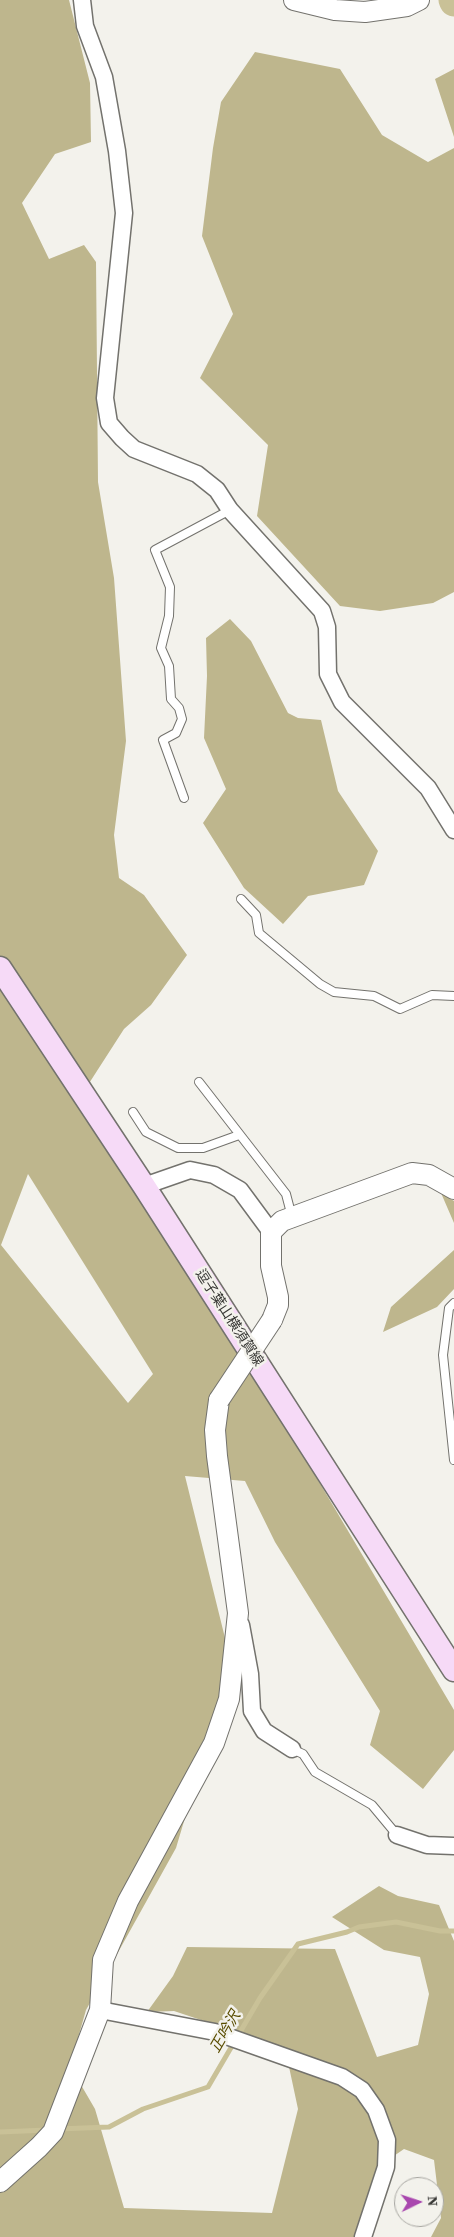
<!DOCTYPE html>
<html>
<head>
<meta charset="utf-8">
<style>
  body { margin:0 }
  #map { position:relative; width:454px; height:2237px; overflow:hidden; background:#f3f2ec; font-family:"Source Serif 4",serif }
  canvas { display:block }
  .north { position:absolute; left:394px; top:2177px; width:50px; height:50px; box-sizing:border-box; background:#f3f2ec; border:1px solid #a8a7a2; border-radius:50%; rotate:86deg; font-size:14px; font-weight:700; line-height:20px; text-align:center; color:#373734 }
  .north::after { content:''; display:block; margin:auto; width:18px; height:22px; background:#a947ae; clip-path:polygon(50% 0,100% 100%,50% 72%,0 100%) }
</style>
</head>
<body>
<div id="map">
<canvas width="454" height="2237"></canvas>
<div class="north">N</div>
</div>
<script>
const ctx = document.querySelector('canvas').getContext('2d');
ctx.lineJoin = 'round';
function fill(path, color) {
  ctx.fillStyle = color;
  ctx.fill(path, 'evenodd');
}
function poly(rows) {
  const path = new Path2D();
  for (const r of rows) {
    path.moveTo(r[0], r[1]);
    for (let i = 2; i < r.length; i += 2) path.lineTo(r[i], r[i + 1]);
  }
  return path;
}
function trace(path, color, width, dash) {
  ctx.strokeStyle = color;
  ctx.lineWidth = width;
  ctx.lineCap = dash ? 'butt' : 'round';
  ctx.setLineDash(dash || []);
  ctx.stroke(path);
}
function label(font, color, halo, rows, align = 'center') {
  ctx.font = font + ' "Source Serif 4","Noto Sans JP",serif';
  ctx.lineWidth = 5;
  ctx.setLineDash([]);
  ctx.textBaseline = 'middle';
  ctx.strokeStyle = halo;
  ctx.fillStyle = color;
  for (const [text, x, y, turn = 0] of rows) {
    ctx.save();
    ctx.translate(x, y);
    ctx.rotate((+turn || 0) * Math.PI / 180);
    ctx.textAlign = isNaN(turn) ? turn : align;
    if (halo) ctx.strokeText(text, 0, 0);
    ctx.fillText(text, 0, 0);
    ctx.restore();
  }
}
fill(poly([
  [0,0,69,0,90,83,91,142,55,154,22,203,49,259,84,245,96,262,98,482,114,578,126,741,114,835,119,878,144,895,187,955,151,1005,124,1029,86,1088,454,1710,454,1750,423,1789,370,1745,380,1711,275,1542,245,1481,185,1476,225,1638,225,1684,176,1848,86,2010,70,2066,95,2109,124,2208,272,2213,298,2109,285,2048,174,2011,147,2012,173,1976,187,1947,335,1949,377,2057,418,2045,429,1994,420,1957,384,1950,332,1917,379,1886,398,1896,439,1905,454,1941,454,2237,431,2237,441,2218,434,2160,404,2149,385,2162,359,2231,354,2237,0,2237],
  [28,1174,153,1374,128,1403,1,1245],
  [255,52,340,69,382,135,428,162,454,148,454,592,433,603,380,611,340,606,257,516,268,445,200,378,233,314,202,236,213,148,221,102],
  [454,69,454,137,435,79],
  [230,619,251,641,288,713,298,718,321,720,338,791,378,851,364,885,308,896,283,924,244,888,203,823,226,789,204,738,207,676,206,638],
  [441,1193,454,1201,454,1223],
  [454,1250,454,1289,437,1307,383,1332,391,1307]
]), '#beb68d');
trace(poly([
  [58,2129,109,2127,143,2109,208,2087,260,1998,298,1944,347,1932,359,1927,396,1922,440,1931,454,1931],
  [0,2132,47,2130]
]), '#c9c197', 5);
trace(poly([
  [453,0,454,2]
]), '#c9c197', 29);
const service = poly([
  [184,798,163,740,176,733,182,719,179,708,171,699,169,666,161,648,169,616,170,587,155,550,230,510],
  [241,899,256,915,259,933,320,984,334,992,374,996,400,1009,432,995,454,996],
  [199,1082,286,1194,292,1217],
  [133,1112,146,1132,178,1148,203,1148,239,1135],
  [454,1303,449,1308,443,1355,454,1460],
  [292,1749,303,1754,315,1772,372,1805,397,1835]
]);
const minor = poly([
  [82,0,85,26,104,77,117,151,124,213,105,398,109,423,122,438,134,449,197,474,217,490,230,510,322,611,327,627,328,674,342,702,428,788,454,830],
  [144,1186,190,1170,214,1175,240,1190,271,1232],
  [241,1625,250,1674,252,1711,264,1731,292,1749],
  [397,1835,427,1845,454,1846],
  [100,2010,215,2032,342,2077,362,2090,376,2110,387,2140,386,2167,363,2237]
]);
const tertiary = poly([
  [294,0,335,10,365,12,407,6,419,0],
  [272,1320,278,1305,278,1297,271,1266,271,1232,282,1221,412,1173,429,1175,454,1189],
  [0,2182,39,2147,53,2132,100,2010,103,1960,128,1901,214,1743,229,1699,238,1613,217,1456,215,1430,219,1400]
]);
const secondary = poly([
  [0,968,144,1186,454,1670]
]);
trace(service, '#73726d', 10);
trace(minor, '#73726d', 19);
trace(tertiary, '#73726d', 22);
trace(secondary, '#73726d', 25);
trace(service, '#fff', 8);
trace(minor, '#fff', 16);
trace(tertiary, '#fff', 20);
trace(secondary, '#f6daf7', 22);
const tertiaryBridge = poly([
  [219,1400,272,1320]
]);
trace(tertiaryBridge, '#73726d', 22, []);
trace(tertiaryBridge, '#fff', 20);
label('14px', '#373734', '#f3f2ec', [
  ["逗子葉山横須賀線",229,1318,57]
]);
label('italic 15px', '#5a4d00', '#f3f2ec', [
  ["正吟沢",226,2032,-60]
]);
</script>
</body>
</html>
